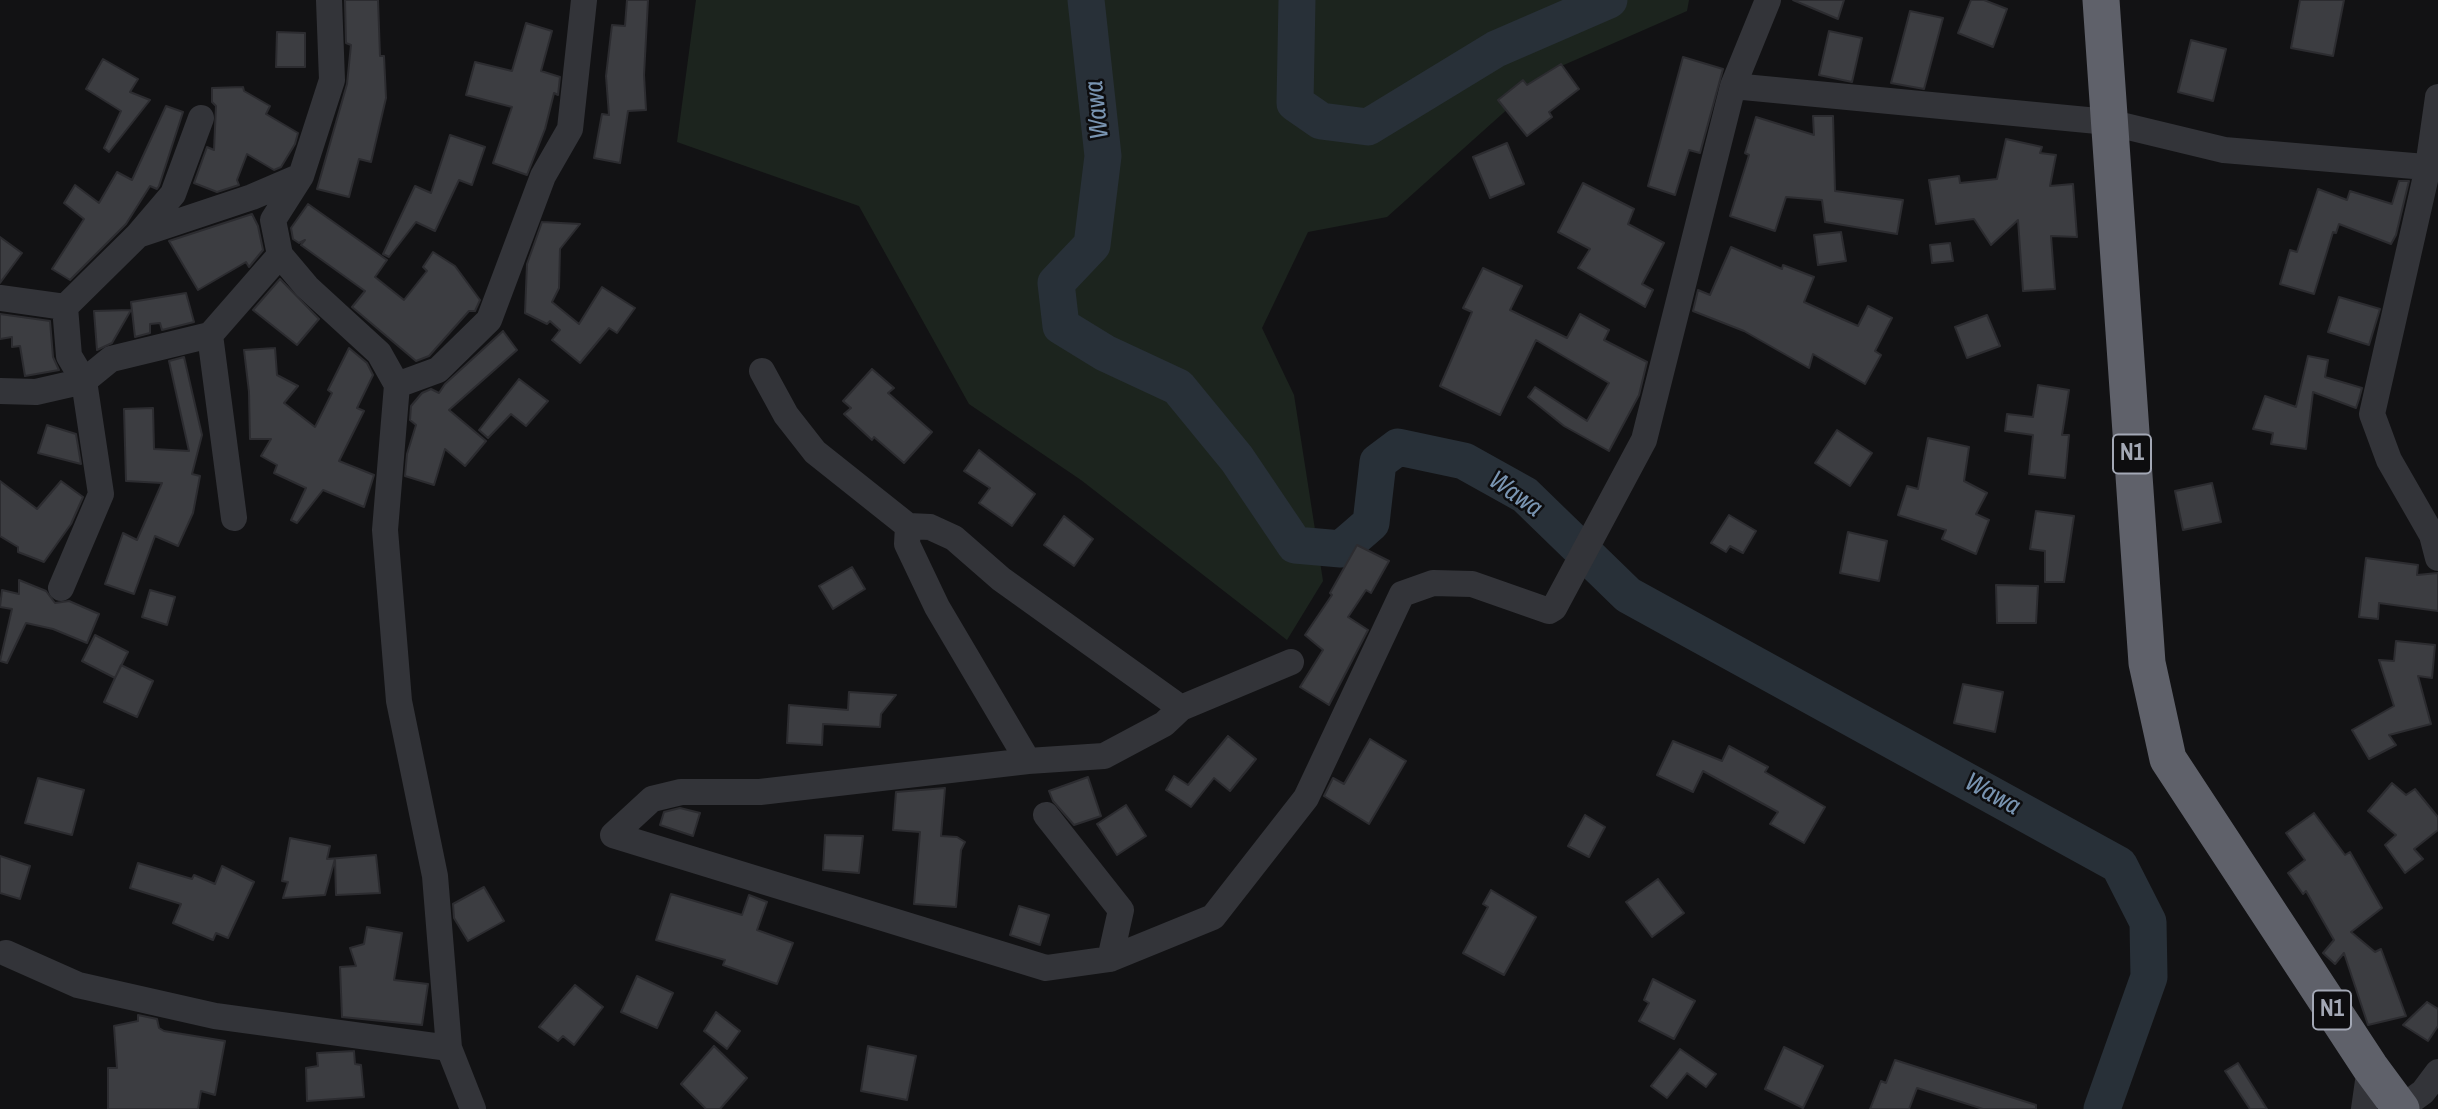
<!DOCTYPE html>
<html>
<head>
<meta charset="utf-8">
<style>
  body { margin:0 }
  canvas { display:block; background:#121214 }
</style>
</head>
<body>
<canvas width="2438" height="1109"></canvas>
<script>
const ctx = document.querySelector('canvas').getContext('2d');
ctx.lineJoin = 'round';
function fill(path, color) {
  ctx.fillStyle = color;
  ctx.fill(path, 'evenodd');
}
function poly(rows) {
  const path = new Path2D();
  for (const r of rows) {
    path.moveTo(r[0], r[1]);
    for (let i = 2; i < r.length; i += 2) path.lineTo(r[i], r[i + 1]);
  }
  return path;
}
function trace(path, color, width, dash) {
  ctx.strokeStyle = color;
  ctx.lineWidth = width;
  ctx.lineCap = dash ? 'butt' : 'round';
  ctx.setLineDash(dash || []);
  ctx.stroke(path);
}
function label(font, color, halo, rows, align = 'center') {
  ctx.font = font + ' "Archivo Narrow",sans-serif';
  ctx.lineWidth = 5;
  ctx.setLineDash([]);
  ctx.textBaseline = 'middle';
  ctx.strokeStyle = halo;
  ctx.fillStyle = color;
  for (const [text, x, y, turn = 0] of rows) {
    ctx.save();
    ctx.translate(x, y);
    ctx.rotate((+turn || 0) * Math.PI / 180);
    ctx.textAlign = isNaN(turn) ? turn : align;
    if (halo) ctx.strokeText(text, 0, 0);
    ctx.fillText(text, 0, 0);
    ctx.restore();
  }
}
fill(poly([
  [696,0,1689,0,1687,11,1550,71,1387,217,1308,232,1262,328,1294,395,1323,581,1287,640,1081,480,969,404,859,206,677,142]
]), '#1c241e');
trace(poly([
  [1086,0,1103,156,1092,245,1056,283,1061,326,1105,353,1178,387,1237,459,1295,545,1341,549,1371,523,1378,462,1398,447,1464,461,1525,495,1628,595,2119,865,2148,922,2149,977,2102,1109],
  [1297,0,1295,103,1321,121,1368,127,1496,49,1609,0]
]), '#283038', 37);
const building = poly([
  [345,0,378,0,380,56,384,56,386,98,371,162,359,159,349,197,317,189,347,84,351,45,346,43,345,0],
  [627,0,648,0,644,75,646,110,628,111,620,163,594,158,602,114,609,115,606,76,612,25,625,26,627,0],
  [1793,0,1844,0,1838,19,1793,0],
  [1971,0,1984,0,2007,9,1993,47,1958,33,1971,0],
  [2300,0,2344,0,2333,56,2291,48,2300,0],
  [1910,11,1943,18,1924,89,1891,83,1910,11],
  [526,23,552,31,541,71,560,77,558,95,554,93,545,129,527,175,493,163,512,107,466,95,475,62,512,71,526,23],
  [1829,31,1862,38,1852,82,1819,75,1829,31],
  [277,32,305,33,305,67,276,67,277,32],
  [2191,40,2226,49,2213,101,2178,92,2191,40],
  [1683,57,1723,69,1700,153,1689,150,1675,195,1648,186,1683,57],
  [103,59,138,79,130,92,150,100,109,152,104,148,121,111,86,89,103,59],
  [1561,64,1579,89,1549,112,1552,117,1527,136,1498,100,1523,80,1527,85,1561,64],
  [243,87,244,91,270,106,266,114,298,133,295,144,281,167,274,170,247,154,237,180,239,185,217,192,194,183,207,147,214,150,216,106,212,102,212,88,243,87],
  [166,106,183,112,159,186,157,189,150,186,126,224,70,280,52,269,84,219,64,203,75,185,99,203,117,172,132,180,166,106],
  [1813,116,1833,116,1835,191,1903,200,1897,234,1825,222,1822,200,1786,197,1775,231,1730,216,1749,155,1745,153,1756,117,1814,135,1813,116],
  [450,135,485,147,472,185,459,180,435,231,416,222,389,257,383,254,415,186,431,193,450,135],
  [2006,139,2042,147,2040,153,2056,155,2050,186,2073,184,2077,237,2051,236,2055,289,2023,291,2018,220,1991,245,1974,219,1936,224,1929,180,1959,176,1960,183,1997,179,2006,139],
  [1507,143,1524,184,1490,198,1473,157,1507,143],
  [2399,181,2409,181,2396,235,2391,244,2339,224,2336,233,2333,232,2314,294,2280,284,2290,250,2297,252,2318,189,2347,200,2350,191,2392,204,2399,181],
  [1583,183,1634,209,1628,224,1664,243,1642,284,1653,290,1645,307,1578,268,1590,249,1558,232,1583,183],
  [308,204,387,260,375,277,404,300,427,271,423,267,433,252,455,266,480,300,475,311,469,311,429,356,416,361,352,307,365,291,301,245,305,240,299,243,293,239,291,228,308,204],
  [252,214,258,226,263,250,249,267,246,262,198,290,169,241,252,214],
  [542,222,580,224,560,249,559,288,552,302,579,324,602,287,635,308,617,333,609,328,580,363,552,340,560,330,550,321,547,324,525,313,527,264,542,222],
  [1841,232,1846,261,1818,265,1814,235,1841,232],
  [0,237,22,253,0,283,0,237],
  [1950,243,1953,261,1932,263,1930,245,1950,243],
  [1731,247,1782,269,1783,265,1814,277,1804,302,1826,312,1858,326,1868,306,1892,318,1875,351,1881,355,1865,384,1813,354,1809,368,1744,331,1693,311,1698,290,1710,295,1731,247],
  [1483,268,1522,286,1510,310,1567,338,1580,314,1609,330,1604,340,1647,362,1639,395,1609,451,1564,426,1528,397,1535,387,1587,421,1609,383,1536,340,1500,415,1440,386,1472,312,1463,308,1483,268],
  [280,279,319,319,297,345,253,310,280,279],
  [186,293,194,322,162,330,160,323,150,324,150,333,135,337,131,302,186,293],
  [2339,297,2380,309,2369,345,2328,332,2339,297],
  [131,310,112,343,97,350,94,311,131,310],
  [0,314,50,321,53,357,59,370,25,376,20,346,12,347,12,337,0,339,0,314],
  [1987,315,2000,346,1967,358,1955,327,1987,315],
  [503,331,517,350,449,410,486,441,465,466,445,449,434,485,405,476,407,454,416,425,410,420,411,406,422,393,431,389,439,393,445,384,503,331],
  [275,348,277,375,298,386,284,403,315,427,332,393,328,390,349,348,367,363,373,375,357,408,364,411,339,461,374,475,364,507,323,490,297,523,291,520,306,488,274,473,277,465,261,456,271,439,250,439,249,392,244,350,275,348],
  [2308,356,2328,360,2325,377,2362,388,2359,399,2356,408,2313,392,2306,449,2271,444,2273,433,2253,429,2265,396,2296,407,2308,356],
  [184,357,202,435,192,474,200,476,193,513,178,546,155,536,134,594,105,584,123,533,137,540,162,483,126,481,124,409,153,408,154,449,189,451,169,361,184,357],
  [872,369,894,388,888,393,932,432,904,463,874,437,872,440,844,414,851,408,843,401,872,369],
  [519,379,548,401,526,426,511,414,488,438,479,430,519,379],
  [2038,385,2069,390,2062,435,2069,435,2065,478,2029,474,2033,435,2005,431,2007,414,2033,417,2038,385],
  [47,425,76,434,81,464,38,453,47,425],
  [1837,430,1872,453,1850,486,1815,463,1837,430],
  [1928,438,1969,447,1964,481,1987,493,1976,514,1989,520,1976,554,1942,539,1946,530,1898,515,1907,486,1918,489,1928,438],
  [979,450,1035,494,1012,526,979,503,990,488,964,471,979,450],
  [0,481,37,509,61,481,83,497,71,524,44,562,18,552,18,547,0,536,0,481],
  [2212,483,2221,522,2183,530,2175,491,2212,483],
  [2036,511,2074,516,2064,582,2045,582,2045,551,2030,549,2036,511],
  [1729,515,1756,531,1743,553,1730,546,1726,552,1711,543,1729,515],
  [1064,516,1093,539,1074,566,1044,545,1064,516],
  [1848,532,1887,541,1879,581,1840,573,1848,532],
  [1357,545,1389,561,1371,593,1366,590,1348,617,1368,630,1329,705,1300,687,1323,650,1305,635,1332,595,1330,593,1357,545],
  [2366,558,2418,565,2417,575,2438,573,2438,611,2379,603,2378,619,2359,617,2366,558],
  [852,567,865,589,833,609,819,586,852,567],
  [19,580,46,591,55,603,69,601,99,614,87,643,53,629,26,623,7,663,0,661,12,609,0,607,2,590,19,594,19,580],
  [1996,585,2038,586,2036,623,1997,623,1996,585],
  [150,590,175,597,167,625,142,617,150,590],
  [95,635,128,652,115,678,82,661,95,635],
  [2396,641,2435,645,2432,678,2418,676,2431,724,2389,735,2396,745,2369,759,2352,730,2394,706,2379,660,2394,661,2396,641],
  [121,665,153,681,137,717,104,702,121,665],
  [1963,684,2003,692,1995,732,1954,723,1963,684],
  [849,692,896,695,881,714,880,727,823,724,822,745,787,743,789,705,848,710,849,692],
  [1228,736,1256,759,1230,791,1214,778,1191,807,1166,790,1174,776,1188,785,1228,736],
  [1370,739,1406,761,1369,824,1324,796,1333,778,1344,784,1370,739],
  [1673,741,1722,761,1729,746,1768,767,1765,772,1825,807,1804,843,1770,824,1778,812,1703,771,1693,792,1657,775,1673,741],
  [1088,777,1101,816,1074,825,1053,801,1049,791,1088,777],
  [38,778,84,790,72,835,25,823,38,778],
  [2392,783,2406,795,2415,789,2438,817,2438,830,2414,849,2423,859,2405,873,2385,845,2396,835,2368,811,2392,783],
  [945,788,941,836,957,837,965,842,961,850,956,907,914,904,920,832,893,830,896,792,945,788],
  [1126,805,1146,836,1117,855,1097,824,1126,805],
  [680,808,700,813,693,836,660,825,664,812,680,808],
  [2314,813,2345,855,2350,852,2382,908,2351,932,2375,952,2381,949,2406,1016,2368,1025,2344,953,2335,964,2323,953,2334,940,2306,891,2303,894,2288,873,2305,860,2286,833,2314,813],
  [1585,815,1605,827,1589,857,1568,846,1585,815],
  [825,835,863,836,859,873,823,870,825,835],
  [290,838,330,846,327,859,376,855,380,893,336,895,335,859,325,895,283,898,288,882,282,881,290,838],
  [0,856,30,866,20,899,0,893,0,856],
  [138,863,192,879,194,875,215,884,222,866,254,882,228,938,216,933,213,940,173,923,181,904,130,888,138,863],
  [1658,879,1684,913,1652,937,1626,902,1658,879],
  [484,887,504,921,468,941,454,918,453,904,484,887],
  [1491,890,1536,917,1504,975,1463,953,1488,907,1483,904,1491,890],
  [671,894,742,915,749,895,767,902,757,930,793,943,777,984,723,965,725,960,656,940,671,894],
  [1019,906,1049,915,1040,945,1010,935,1019,906],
  [367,927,402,933,394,980,428,984,422,1025,342,1017,340,967,356,966,350,948,364,944,367,927],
  [637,976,673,993,657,1028,621,1012,637,976],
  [1653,979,1695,1001,1674,1039,1639,1021,1649,1003,1644,1000,1653,979],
  [575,985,603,1007,574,1045,563,1036,558,1041,539,1027,575,985],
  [2427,1002,2438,1009,2438,1026,2428,1041,2403,1025,2427,1002],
  [716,1012,740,1031,727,1049,704,1031,716,1012],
  [138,1015,157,1019,159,1028,164,1031,225,1041,215,1095,201,1091,198,1109,108,1109,108,1068,117,1068,114,1026,138,1021,138,1015],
  [714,1046,747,1078,720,1109,706,1109,681,1084,714,1046],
  [868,1046,916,1056,907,1100,861,1091,868,1046],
  [1784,1047,1823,1066,1803,1108,1765,1089,1784,1047],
  [1680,1049,1716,1074,1706,1087,1687,1073,1667,1098,1651,1086,1680,1049],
  [354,1051,355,1064,361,1065,364,1097,307,1101,306,1068,318,1066,317,1053,354,1051],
  [1895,1060,2036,1105,2036,1109,1983,1109,1917,1088,1909,1109,1870,1109,1881,1081,1886,1083,1895,1060],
  [2238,1063,2267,1109,2250,1109,2225,1071,2238,1063]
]);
fill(building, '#3c3d41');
trace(building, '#2c2c30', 2);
trace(poly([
  [1733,86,2108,122,2224,150,2438,168],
  [2438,97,2428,167,2372,414,2389,460,2432,535,2438,558],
  [301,176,273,220,280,255,307,287,379,353,397,385,385,530,399,701,435,876,449,1048,473,1109],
  [138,235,173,194,201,118],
  [0,298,65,307],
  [210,335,234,518],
  [762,371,786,415,815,452,908,526,930,527,954,538,1001,579,1181,708],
  [397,385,438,370,489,320,543,176,570,129,584,0],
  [0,391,36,392,84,381,111,359,210,335,280,255],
  [908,526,907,544,937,607,1028,761],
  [61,588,101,494,84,381,69,356,65,307,138,235,252,197,301,176,332,80,329,0],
  [1046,815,1121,910,1110,959,1046,968,613,835,652,799,681,792,760,792,1028,761,1104,756,1164,724,1181,708,1291,662],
  [6,953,78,985,215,1016,449,1048],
  [1110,959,1213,917,1306,798,1402,594,1433,583,1472,584,1549,611,1554,608,1644,440,1733,86,1768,0],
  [2364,1109,2370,1067],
  [2400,1109,2423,1092,2438,1072]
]), '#333439', 26);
trace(poly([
  [2101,0,2147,663,2168,759,2370,1067,2401,1109]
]), '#5f616a', 37);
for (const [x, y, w] of [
  [2132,454,38],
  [2332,1010,38]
]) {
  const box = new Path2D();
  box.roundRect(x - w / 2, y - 19.5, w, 39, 5);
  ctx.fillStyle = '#0d0d0f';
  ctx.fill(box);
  trace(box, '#a3a8b5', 2);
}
label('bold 23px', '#a3a8b5', null, [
  ["N1",2132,454],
  ["N1",2332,1010]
]);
label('italic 26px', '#7994b1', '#0d0d0f', [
  ["Wawa",1098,110,-96],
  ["Wawa",1515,495,35],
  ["Wawa",1992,795,29]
]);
</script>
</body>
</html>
